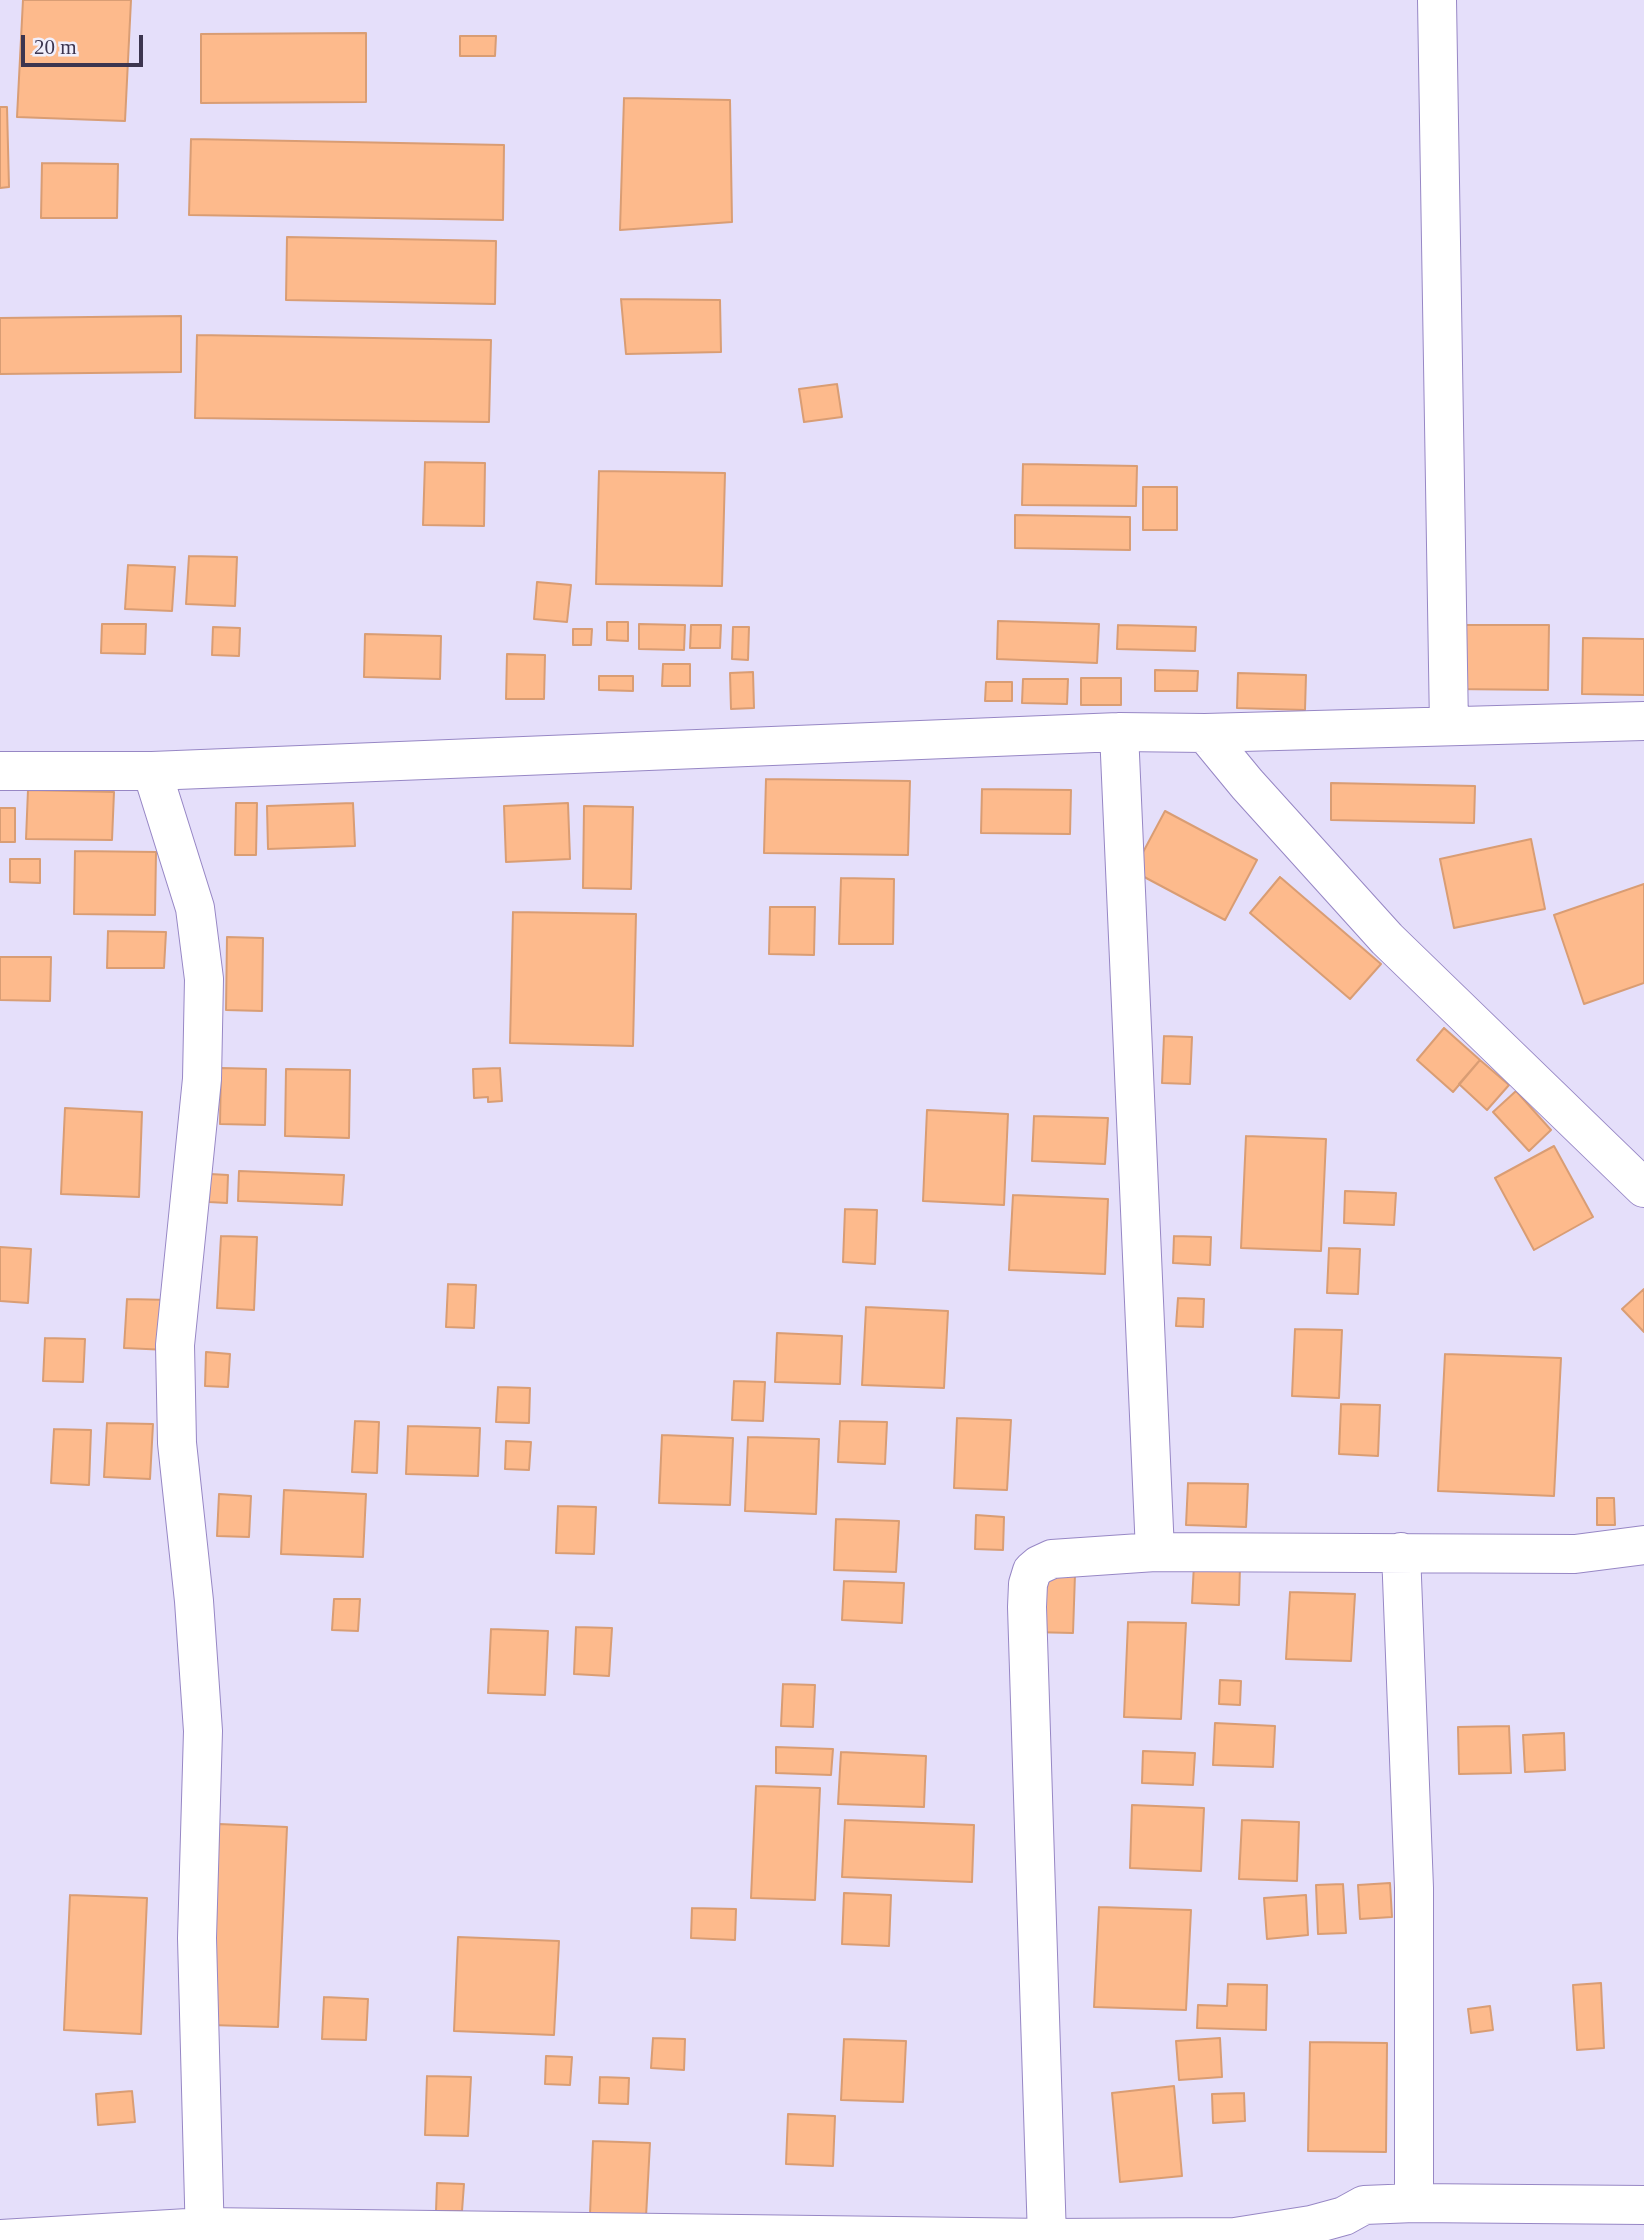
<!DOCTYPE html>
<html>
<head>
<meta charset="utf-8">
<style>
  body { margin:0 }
  #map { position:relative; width:1644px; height:2240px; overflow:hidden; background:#e5dffa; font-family:Georgia,serif }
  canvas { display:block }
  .scale { position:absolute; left:21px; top:35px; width:122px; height:32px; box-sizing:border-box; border:4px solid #3c354f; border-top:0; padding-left:9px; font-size:21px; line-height:24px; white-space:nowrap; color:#3c354f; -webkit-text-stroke:5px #f1effc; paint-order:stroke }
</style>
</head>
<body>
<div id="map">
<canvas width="1644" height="2240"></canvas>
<div class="scale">20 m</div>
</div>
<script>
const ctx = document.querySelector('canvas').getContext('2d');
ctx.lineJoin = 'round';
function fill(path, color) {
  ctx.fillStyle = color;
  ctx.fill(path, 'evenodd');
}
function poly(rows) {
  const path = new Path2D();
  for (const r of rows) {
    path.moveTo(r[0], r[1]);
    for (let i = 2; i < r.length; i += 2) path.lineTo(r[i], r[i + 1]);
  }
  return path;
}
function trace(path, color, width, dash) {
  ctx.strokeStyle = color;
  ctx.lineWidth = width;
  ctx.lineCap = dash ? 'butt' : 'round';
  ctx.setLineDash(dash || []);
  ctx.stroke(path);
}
const building = poly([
  [23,0,131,0,125,121,17,117,23,0],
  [366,33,366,102,201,103,201,34,366,33],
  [460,36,496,36,495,56,460,56,460,36],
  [624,98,730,100,732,222,620,230,624,98],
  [0,107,7,107,9,187,0,188,0,107],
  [191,139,504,145,503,220,189,215,191,139],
  [42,163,118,164,117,218,41,218,42,163],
  [287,237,496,241,495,304,286,300,287,237],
  [621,299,720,300,721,352,626,354,621,299],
  [181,316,181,372,0,374,0,318,181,316],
  [197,335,491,340,489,422,195,418,197,335],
  [837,384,842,417,804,422,799,389,837,384],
  [425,462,485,463,484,526,423,525,425,462],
  [1023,464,1137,466,1136,506,1022,505,1023,464],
  [599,471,725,473,722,586,596,584,599,471],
  [1143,487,1177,487,1177,530,1143,530,1143,487],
  [1015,515,1130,517,1130,550,1015,548,1015,515],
  [189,556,237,557,235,606,186,604,189,556],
  [128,565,175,567,172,611,125,609,128,565],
  [537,582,571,585,567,622,534,619,537,582],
  [998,621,1099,624,1097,663,997,659,998,621],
  [607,622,628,622,628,641,607,640,607,622],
  [102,624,146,624,145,654,101,653,102,624],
  [639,624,685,625,684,650,639,649,639,624],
  [691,625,721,625,720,648,690,648,691,625],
  [1118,625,1196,627,1195,651,1117,649,1118,625],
  [1454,625,1549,625,1548,690,1453,689,1454,625],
  [213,627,240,628,239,656,212,655,213,627],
  [733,627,749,627,748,660,732,659,733,627],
  [573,629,592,629,591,645,573,645,573,629],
  [365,634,441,636,440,679,364,677,365,634],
  [1583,638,1644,639,1644,695,1582,694,1583,638],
  [507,654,545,655,544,699,506,699,507,654],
  [663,664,690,664,690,686,662,686,663,664],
  [1155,670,1198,671,1197,691,1155,691,1155,670],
  [753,672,754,708,731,709,730,673,753,672],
  [1238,673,1306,675,1305,710,1237,708,1238,673],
  [599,676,633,676,633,691,599,690,599,676],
  [1081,678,1121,678,1121,705,1081,705,1081,678],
  [1023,679,1068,679,1067,704,1022,703,1023,679],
  [986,682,1012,682,1012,701,985,701,986,682],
  [766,779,910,781,908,855,764,853,766,779],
  [1331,783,1475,786,1474,823,1331,820,1331,783],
  [982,789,1071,790,1070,834,981,833,982,789],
  [28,790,114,792,112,840,26,839,28,790],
  [236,803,257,803,256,855,235,855,236,803],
  [353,803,355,846,268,849,267,806,353,803],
  [568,803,570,859,506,862,504,806,568,803],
  [584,806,633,807,631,889,583,888,584,806],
  [0,808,15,808,15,842,0,842,0,808],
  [1165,811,1257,860,1225,920,1133,871,1165,811],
  [1531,839,1545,909,1454,928,1440,859,1531,839],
  [75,851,156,852,155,915,74,914,75,851],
  [10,859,40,859,40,883,10,882,10,859],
  [1280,877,1381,964,1350,999,1250,913,1280,877],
  [841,878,894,879,893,944,839,944,841,878],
  [1644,884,1644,983,1584,1004,1554,915,1644,884],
  [770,907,815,907,814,955,769,954,770,907],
  [513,912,636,914,633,1046,510,1043,513,912],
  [108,931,166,932,164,968,107,968,108,931],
  [227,937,263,938,262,1011,226,1010,227,937],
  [0,957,51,957,50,1001,0,1000,0,957],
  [1444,1028,1480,1060,1453,1092,1417,1060,1444,1028],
  [1164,1036,1192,1037,1190,1084,1162,1083,1164,1036],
  [1480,1060,1509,1085,1487,1110,1459,1084,1480,1060],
  [221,1068,266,1069,265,1125,220,1124,221,1068],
  [500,1068,502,1101,488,1102,488,1097,474,1098,473,1069,500,1068],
  [286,1069,350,1070,349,1138,285,1136,286,1069],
  [1516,1091,1551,1130,1529,1151,1493,1112,1516,1091],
  [65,1108,142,1112,139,1197,61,1194,65,1108],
  [927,1110,1008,1114,1004,1205,923,1201,927,1110],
  [1034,1116,1108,1118,1105,1164,1032,1161,1034,1116],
  [1246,1136,1326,1139,1321,1251,1241,1248,1246,1136],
  [1554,1146,1593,1217,1534,1250,1495,1178,1554,1146],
  [239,1171,344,1175,342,1205,238,1201,239,1171],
  [210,1174,228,1175,227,1203,209,1202,210,1174],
  [1345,1191,1396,1193,1394,1225,1344,1223,1345,1191],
  [1013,1195,1108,1199,1105,1274,1009,1270,1013,1195],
  [845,1209,877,1210,875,1264,843,1262,845,1209],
  [221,1236,257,1237,254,1310,217,1308,221,1236],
  [1174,1236,1211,1237,1210,1265,1173,1263,1174,1236],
  [0,1247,31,1249,28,1303,0,1301,0,1247],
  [1329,1248,1360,1249,1358,1294,1327,1293,1329,1248],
  [448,1284,476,1285,474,1328,446,1327,448,1284],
  [1644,1289,1644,1332,1622,1309,1644,1289],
  [1178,1298,1204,1299,1203,1327,1176,1326,1178,1298],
  [127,1299,170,1300,168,1350,124,1348,127,1299],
  [866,1307,948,1311,944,1388,862,1385,866,1307],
  [1295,1329,1342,1330,1339,1398,1292,1396,1295,1329],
  [777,1333,842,1336,840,1384,775,1382,777,1333],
  [45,1338,85,1339,83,1382,43,1381,45,1338],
  [206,1352,230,1354,228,1387,205,1386,206,1352],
  [1445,1354,1561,1358,1554,1496,1438,1491,1445,1354],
  [734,1381,765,1382,763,1421,732,1420,734,1381],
  [498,1387,530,1388,529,1423,496,1422,498,1387],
  [1341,1404,1380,1405,1378,1456,1339,1454,1341,1404],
  [957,1418,1011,1420,1007,1490,954,1488,957,1418],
  [355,1421,379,1422,377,1473,352,1472,355,1421],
  [840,1421,887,1422,885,1464,838,1462,840,1421],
  [107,1423,153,1424,150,1479,104,1477,107,1423],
  [408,1426,480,1428,478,1476,406,1474,408,1426],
  [54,1429,91,1430,89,1485,51,1483,54,1429],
  [662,1435,733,1438,730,1505,659,1503,662,1435],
  [748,1437,819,1439,816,1514,745,1511,748,1437],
  [506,1441,531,1442,529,1470,505,1469,506,1441],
  [1188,1483,1248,1484,1246,1527,1186,1525,1188,1483],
  [284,1490,366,1494,363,1557,281,1554,284,1490],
  [219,1494,251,1496,249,1537,217,1536,219,1494],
  [1597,1498,1614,1498,1615,1525,1597,1525,1597,1498],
  [558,1506,596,1507,594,1554,556,1553,558,1506],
  [976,1515,1004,1517,1003,1550,975,1549,976,1515],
  [836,1519,899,1521,896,1572,834,1570,836,1519],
  [1194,1564,1240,1566,1239,1605,1192,1603,1194,1564],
  [1034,1572,1075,1574,1073,1633,1031,1632,1034,1572],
  [844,1581,904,1583,902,1623,842,1620,844,1581],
  [1290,1592,1355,1594,1351,1661,1286,1659,1290,1592],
  [334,1599,360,1599,358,1631,332,1630,334,1599],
  [1128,1622,1186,1623,1181,1719,1124,1717,1128,1622],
  [576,1627,612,1628,609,1676,574,1674,576,1627],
  [491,1629,548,1631,545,1695,488,1693,491,1629],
  [1220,1680,1241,1681,1240,1705,1219,1704,1220,1680],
  [783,1684,815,1685,813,1727,781,1726,783,1684],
  [1215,1723,1275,1726,1273,1767,1213,1765,1215,1723],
  [1509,1726,1511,1773,1459,1774,1458,1727,1509,1726],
  [1564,1733,1565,1770,1525,1772,1523,1735,1564,1733],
  [776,1747,833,1749,831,1775,776,1773,776,1747],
  [1143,1751,1195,1753,1193,1785,1142,1783,1143,1751],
  [841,1752,926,1756,924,1807,838,1804,841,1752],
  [756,1786,820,1788,815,1900,751,1898,756,1786],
  [1132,1805,1204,1808,1201,1871,1130,1868,1132,1805],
  [845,1820,974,1825,972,1882,842,1877,845,1820],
  [1242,1820,1299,1822,1297,1881,1239,1879,1242,1820],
  [219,1824,287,1827,278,2027,210,2025,219,1824],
  [1390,1883,1392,1917,1360,1919,1358,1885,1390,1883],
  [1343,1884,1346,1933,1318,1934,1316,1885,1343,1884],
  [844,1893,891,1895,889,1946,842,1944,844,1893],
  [70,1895,147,1898,141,2034,64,2030,70,1895],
  [1306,1895,1308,1935,1267,1939,1264,1898,1306,1895],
  [1099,1907,1191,1910,1186,2010,1094,2007,1099,1907],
  [692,1908,736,1909,735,1940,691,1938,692,1908],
  [458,1937,559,1941,554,2035,454,2031,458,1937],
  [1601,1983,1604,2048,1577,2050,1573,1985,1601,1983],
  [1228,1984,1267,1985,1266,2030,1197,2028,1198,2005,1227,2006,1228,1984],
  [324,1997,368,1999,366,2040,322,2039,324,1997],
  [1490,2006,1493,2030,1471,2033,1468,2009,1490,2006],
  [653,2038,685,2039,684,2070,651,2068,653,2038],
  [1220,2038,1222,2077,1179,2080,1176,2041,1220,2038],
  [844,2039,906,2041,903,2102,841,2100,844,2039],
  [1310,2042,1387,2043,1386,2152,1308,2151,1310,2042],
  [546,2056,572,2057,570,2085,545,2084,546,2056],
  [427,2076,471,2077,468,2136,425,2135,427,2076],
  [600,2077,629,2078,628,2104,599,2103,600,2077],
  [1174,2086,1182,2176,1120,2182,1112,2093,1174,2086],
  [132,2091,135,2122,98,2125,96,2094,132,2091],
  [1244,2093,1245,2121,1213,2123,1212,2094,1244,2093],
  [788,2114,835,2116,833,2166,786,2164,788,2114],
  [593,2141,650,2143,646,2217,590,2214,593,2141],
  [437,2183,464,2184,462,2211,436,2211,437,2183]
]);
fill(building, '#fdba8c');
trace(building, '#d99d74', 2);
const minor = poly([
  [1437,0,1449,726],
  [1119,732,1155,1552],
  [1205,733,1247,784,1387,939,1644,1188],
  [0,771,152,771,1119,732,1205,733,1644,721],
  [152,771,195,908,204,979,202,1079,175,1345,177,1443,194,1601,203,1731,197,1938,205,2240],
  [1414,2203,1644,2205],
  [1047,2238,1027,1607,1028,1584,1032,1571,1039,1565,1052,1559,1155,1552,1575,1554,1644,1545],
  [0,2239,205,2227,1047,2238,1235,2237,1311,2225,1344,2216,1364,2205,1414,2203,1414,1888,1401,1552]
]);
trace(minor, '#9787c5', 40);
trace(minor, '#fff', 38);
</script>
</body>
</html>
